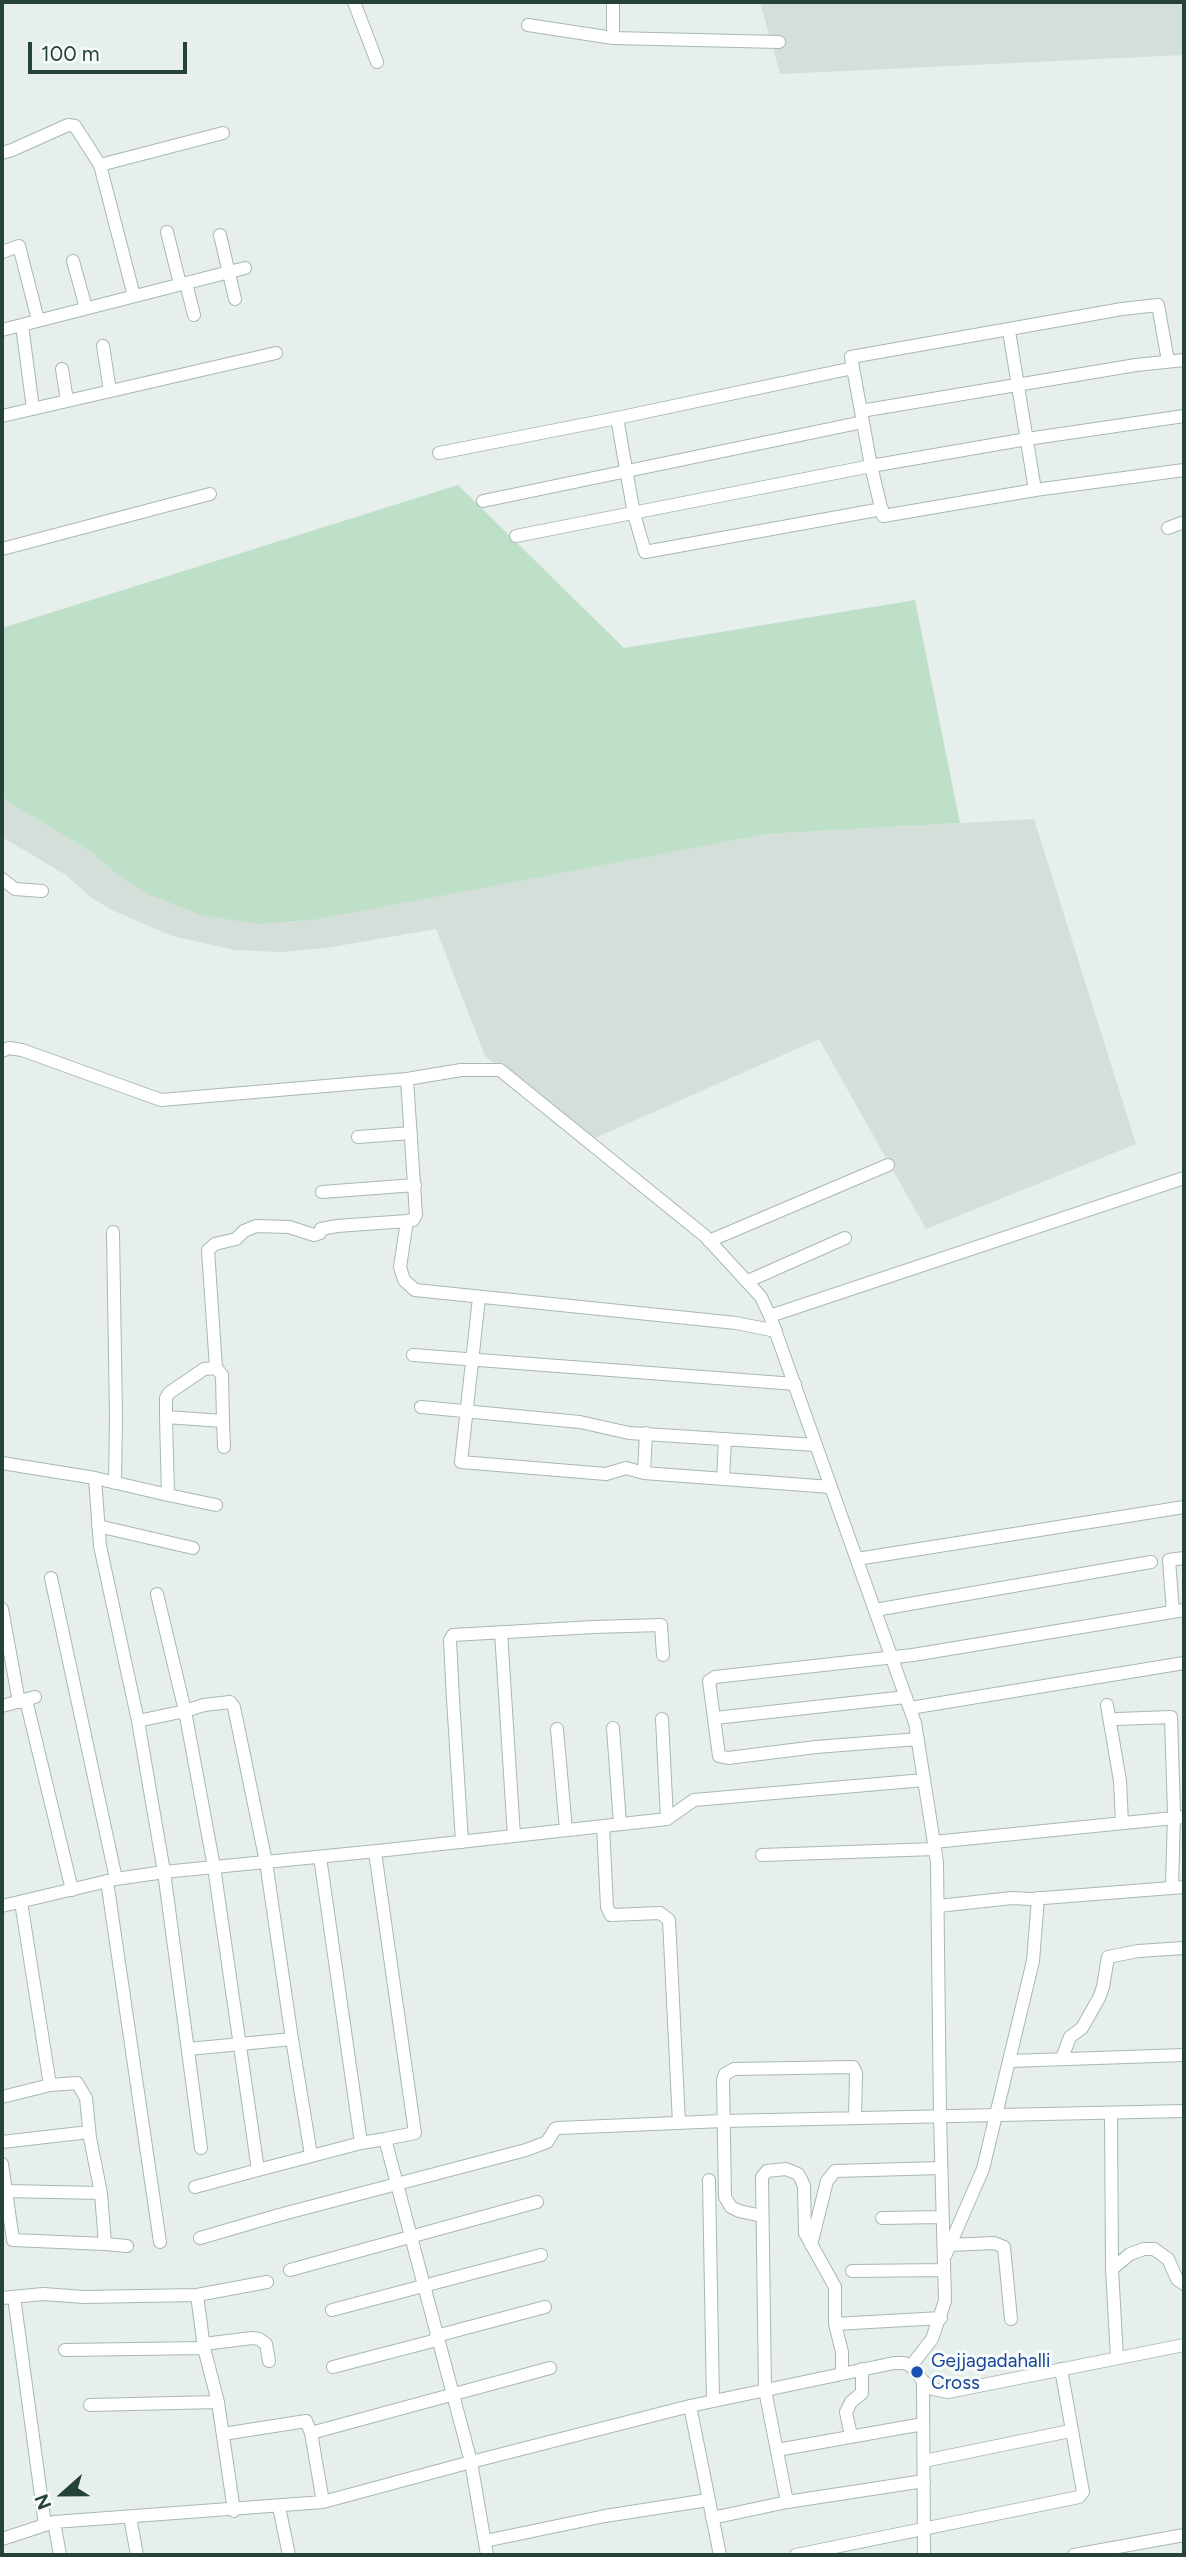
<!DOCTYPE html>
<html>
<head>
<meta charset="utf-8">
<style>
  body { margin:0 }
  #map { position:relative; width:1186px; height:2557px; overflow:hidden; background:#e6efeb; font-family:Figtree,sans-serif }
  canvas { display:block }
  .frame { position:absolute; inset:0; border:4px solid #24423a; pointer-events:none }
  .north { position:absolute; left:28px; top:2459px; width:70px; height:70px; -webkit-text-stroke:5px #f7fbf9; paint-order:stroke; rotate:249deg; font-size:19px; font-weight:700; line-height:28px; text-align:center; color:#24423a }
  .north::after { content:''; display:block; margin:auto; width:24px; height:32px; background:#24423a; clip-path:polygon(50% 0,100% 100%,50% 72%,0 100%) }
  .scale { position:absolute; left:28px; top:42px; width:159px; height:32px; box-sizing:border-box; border:4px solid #24423a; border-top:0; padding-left:9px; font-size:21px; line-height:24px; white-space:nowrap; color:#24423a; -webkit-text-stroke:5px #f7fbf9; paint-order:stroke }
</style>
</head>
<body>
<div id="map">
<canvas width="1186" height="2557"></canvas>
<div class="frame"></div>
<div class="north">N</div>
<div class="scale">100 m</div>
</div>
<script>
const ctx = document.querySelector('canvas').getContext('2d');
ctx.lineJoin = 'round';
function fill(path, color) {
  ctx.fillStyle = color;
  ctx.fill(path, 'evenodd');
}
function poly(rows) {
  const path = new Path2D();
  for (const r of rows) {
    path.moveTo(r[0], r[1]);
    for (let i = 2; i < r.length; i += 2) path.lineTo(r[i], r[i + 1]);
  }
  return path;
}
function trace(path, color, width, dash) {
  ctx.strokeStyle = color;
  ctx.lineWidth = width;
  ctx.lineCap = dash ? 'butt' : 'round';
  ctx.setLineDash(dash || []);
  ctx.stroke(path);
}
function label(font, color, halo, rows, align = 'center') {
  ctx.font = font + ' Figtree,sans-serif';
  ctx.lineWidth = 6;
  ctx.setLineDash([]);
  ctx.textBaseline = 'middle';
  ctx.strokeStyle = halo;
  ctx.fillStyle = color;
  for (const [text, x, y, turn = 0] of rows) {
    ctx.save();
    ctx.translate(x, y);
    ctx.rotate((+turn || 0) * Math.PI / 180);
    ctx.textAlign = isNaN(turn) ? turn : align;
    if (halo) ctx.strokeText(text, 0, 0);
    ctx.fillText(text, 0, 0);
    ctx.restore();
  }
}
fill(poly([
  [760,2,1184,2,1184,55,780,74],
  [2,778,5,800,90,851,118,875,149,895,202,915,295,922,767,834,1034,819,1136,1144,926,1229,819,1039,595,1138,485,1056,436,929,326,948,281,952,235,950,172,936,112,910,93,899,66,875,2,837]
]), '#d4dfda');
fill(poly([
  [458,485,624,648,915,600,960,823,767,834,313,920,257,924,201,915,149,895,118,875,90,851,5,800,2,778,2,628]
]), '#bfe0c8');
const minor = poly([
  [354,2,377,62],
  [613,2,613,38],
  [528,25,613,38,779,42],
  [2,153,12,150,68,125,75,126,100,165,134,296],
  [100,165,223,133],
  [167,232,180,284],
  [220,235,235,299],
  [2,252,19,246,38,320],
  [73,261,86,308],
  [186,283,194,315],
  [22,325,33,409],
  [2,330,245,268],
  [1009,331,1035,490],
  [103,346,110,391],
  [1168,361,1158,305,1122,309,851,357,871,466,883,516,1035,490,1184,470],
  [62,369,67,401],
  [861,411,1136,365,1184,360],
  [2,416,276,353],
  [617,418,634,514,645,552,882,509],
  [439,453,617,418,853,368],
  [483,501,863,422],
  [1168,528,1184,522],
  [516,536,871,466,1027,439,1184,416],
  [2,549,210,494],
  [2,879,15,889,42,891],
  [2,1051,9,1048,22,1050,161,1100,407,1079,461,1070,500,1070,705,1236,761,1297,770,1316,915,1723,937,1862,940,2116,945,2301,932,2339,911,2366],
  [407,1079,416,1215,413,1220,407,1221,400,1267,404,1280,415,1290,736,1323,776,1331],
  [358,1137,411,1133],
  [322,1192,415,1185],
  [113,1232,116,1417,115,1483],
  [709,1241,888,1165],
  [748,1281,845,1238],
  [479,1298,461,1462,606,1474,626,1468,644,1473,831,1487],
  [770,1316,1184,1178],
  [413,1355,795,1384],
  [421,1407,580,1422,629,1433,816,1445],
  [166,1417,166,1398,169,1393,204,1369,216,1368],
  [223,1421,224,1447],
  [2,1463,95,1478],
  [644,1473,646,1433],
  [723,1479,725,1440],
  [168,1495,216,1505],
  [98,1526,193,1548],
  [857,1559,1184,1507],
  [51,1578,116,1879],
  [2,1609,19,1702],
  [875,1610,1151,1562],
  [1173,1612,1169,1560,1184,1558],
  [501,1632,514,1836],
  [26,1700,72,1890],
  [1107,1705,1120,1781,1122,1823],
  [2,1706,35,1697],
  [910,1708,1184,1663],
  [715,1718,906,1697],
  [662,1719,667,1819],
  [1117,1719,1171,1717,1174,1813,1172,1887],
  [138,1721,185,1711,157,1594],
  [613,1728,620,1824],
  [557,1729,566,1830],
  [918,1739,816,1747,728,1758,719,1756,709,1681,715,1677,913,1655,1184,1610],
  [603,1826,607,1907,611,1915,660,1913,669,1920,679,2123],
  [462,1842,453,1699,450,1640,453,1635,594,1627,661,1625,663,1655],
  [934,1842,1184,1817],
  [375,1852,415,2133,385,2139,471,2462,487,2555],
  [762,1855,935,1849],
  [320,1857,361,2143],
  [107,1881,160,2242],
  [2,1906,116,1879,164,1872,387,1850,667,1819,694,1800,924,1780],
  [938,1906,1012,1898,1031,1899,1184,1887],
  [292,2039,266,1862,234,1707,230,1702,204,1705,185,1711,214,1867,258,2170,361,2143,385,2139],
  [189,2049,292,2039,311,2155],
  [1062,2058,1070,2037,1082,2028,1099,1998,1103,1987,1108,1957,1138,1951,1184,1948],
  [1010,2061,1184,2055],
  [2,2097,50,2085,21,1902],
  [1111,2114,1112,2269,1117,2358],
  [2,2142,89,2132],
  [201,2148,164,1872,138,1721,100,1546,95,1478,168,1495,166,1417,223,1421,222,1375,216,1368,208,1250,215,1244,236,1239,244,1231,256,1226,289,1227,314,1235,320,1233,321,1229,337,1226,407,1221],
  [2,2164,13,2240,105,2244,101,2193,90,2138,86,2098,77,2083,50,2085],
  [709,2180,713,2401],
  [195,2187,258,2170],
  [5,2191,101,2193],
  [762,2216,739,2211,731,2207,725,2197,723,2080,725,2074,734,2069,853,2067,856,2073,855,2118],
  [882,2218,942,2217],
  [200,2238,279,2215,526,2150,547,2142,555,2129,558,2128,723,2121,1184,2111],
  [105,2244,127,2246],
  [811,2245,827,2181,835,2171,941,2168],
  [950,2245,994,2243,1004,2247,1011,2319],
  [946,2254,983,2169,1033,1961,1038,1898],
  [1112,2269,1130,2254,1144,2249,1154,2249,1168,2259,1177,2279,1184,2284],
  [290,2270,537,2202],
  [852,2271,944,2270],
  [197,2295,267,2282],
  [14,2297,45,2525],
  [2,2298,43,2294,84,2297,197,2295,204,2348,218,2402,234,2511],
  [332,2310,541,2255],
  [835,2324,941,2318],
  [436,2336,545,2307],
  [204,2344,252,2338,259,2339,266,2344,269,2361],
  [65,2350,204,2348],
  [333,2367,437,2340],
  [923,2381,924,2555],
  [90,2405,218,2402],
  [690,2406,720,2555],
  [311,2433,550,2368],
  [223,2434,306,2421,311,2433,323,2502],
  [851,2436,846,2412,851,2402,862,2393,862,2369],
  [777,2450,923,2424],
  [924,2461,1070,2431],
  [787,2502,765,2390,762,2177,767,2171,786,2169,798,2174,801,2179,804,2186,805,2233,835,2287,835,2324,842,2352,842,2374],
  [279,2507,289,2555],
  [130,2517,137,2555],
  [712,2518,787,2502,924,2481],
  [54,2522,60,2555],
  [2,2539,54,2522,323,2502,471,2462,690,2406,894,2363,904,2363,911,2366,923,2381,933,2389,948,2392,1184,2345],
  [485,2541,605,2516,708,2500],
  [796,2555,1079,2497,1083,2492,1061,2369],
  [1074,2555,1184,2535]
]);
trace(minor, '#a8b8b2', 14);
trace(minor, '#fff', 12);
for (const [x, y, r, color] of [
  [917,2372,7,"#1a4fb4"]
]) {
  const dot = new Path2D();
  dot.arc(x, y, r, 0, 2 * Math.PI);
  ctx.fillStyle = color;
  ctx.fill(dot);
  trace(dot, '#f7fbf9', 2.5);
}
label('19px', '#164399', '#f7fbf9', [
  ["Gejjagadahalli",931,2361],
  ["Cross",931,2383]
], 'left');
</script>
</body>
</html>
